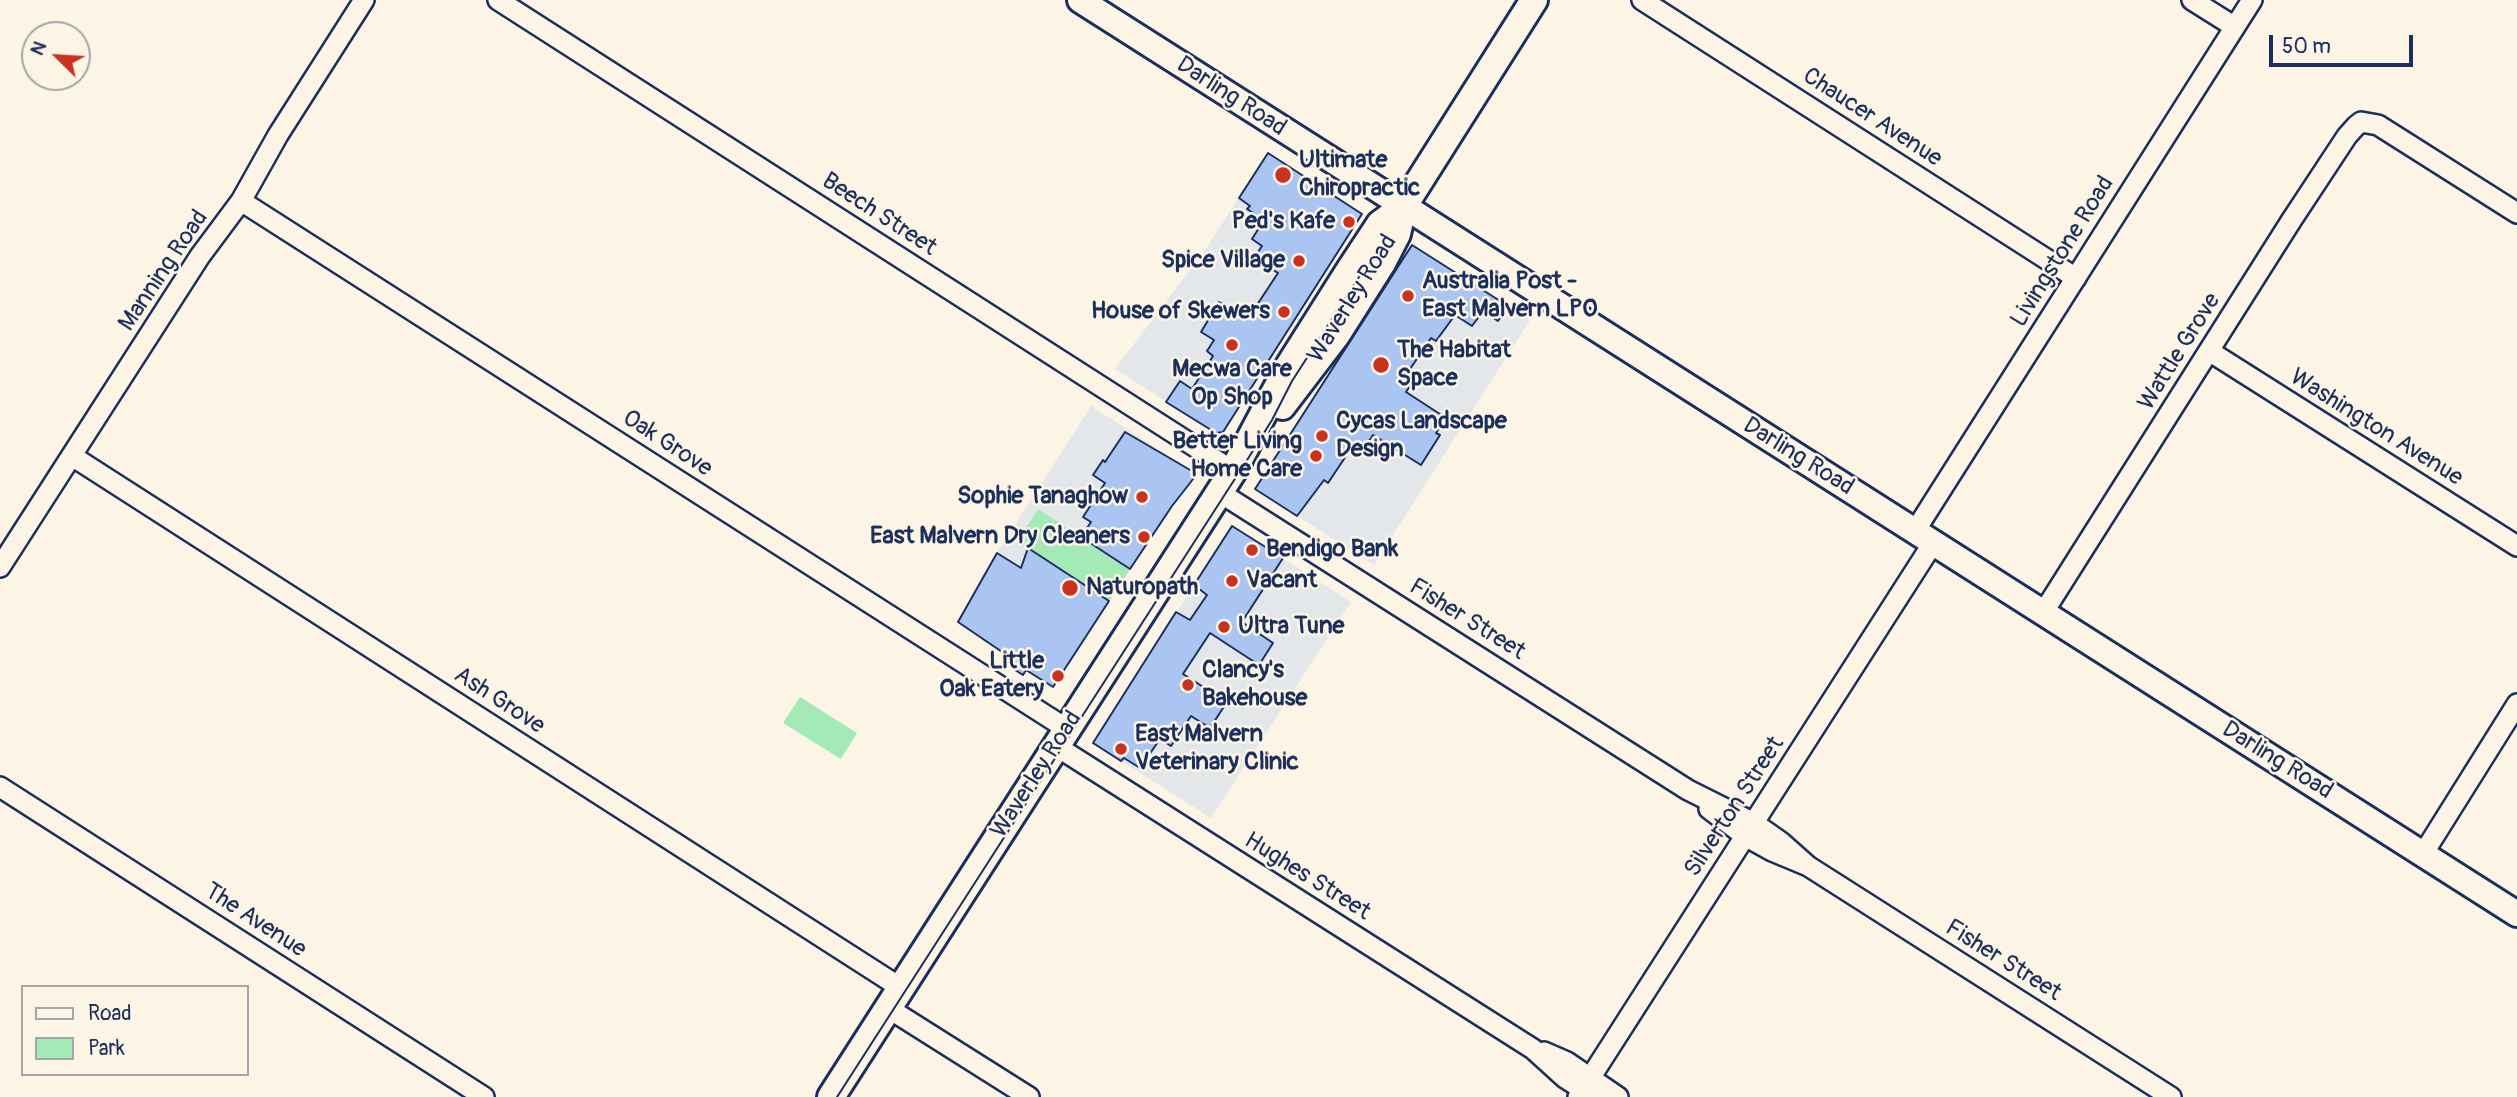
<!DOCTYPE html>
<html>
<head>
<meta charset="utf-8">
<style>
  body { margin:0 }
  #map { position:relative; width:2517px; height:1097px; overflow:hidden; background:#fcf5e5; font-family:Pangolin,sans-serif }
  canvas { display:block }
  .legend { position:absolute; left:21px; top:985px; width:228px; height:91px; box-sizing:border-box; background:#fcf5e5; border:2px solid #a2a6af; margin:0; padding:9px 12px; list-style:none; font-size:21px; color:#1b2f5e }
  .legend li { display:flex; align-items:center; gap:14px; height:35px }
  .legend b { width:35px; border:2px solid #a2a6af }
  .north { position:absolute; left:21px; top:21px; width:70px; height:70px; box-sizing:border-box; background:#fcf5e5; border:2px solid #a2a6af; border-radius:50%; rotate:294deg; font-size:19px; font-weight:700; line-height:28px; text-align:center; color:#1b2f5e }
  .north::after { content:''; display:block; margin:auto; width:24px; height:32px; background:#c8321e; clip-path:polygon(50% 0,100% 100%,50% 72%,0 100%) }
  .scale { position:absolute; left:2269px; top:35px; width:144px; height:32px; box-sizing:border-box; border:4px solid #1b2f5e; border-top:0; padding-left:9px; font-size:21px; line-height:24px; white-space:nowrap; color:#1b2f5e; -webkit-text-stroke:5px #fcf5e5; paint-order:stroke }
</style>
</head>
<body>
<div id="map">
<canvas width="2517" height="1097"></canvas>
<ul class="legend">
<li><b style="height:9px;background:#fcf5e5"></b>Road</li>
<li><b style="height:19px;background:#a4eab7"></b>Park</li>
</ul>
<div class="north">N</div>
<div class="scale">50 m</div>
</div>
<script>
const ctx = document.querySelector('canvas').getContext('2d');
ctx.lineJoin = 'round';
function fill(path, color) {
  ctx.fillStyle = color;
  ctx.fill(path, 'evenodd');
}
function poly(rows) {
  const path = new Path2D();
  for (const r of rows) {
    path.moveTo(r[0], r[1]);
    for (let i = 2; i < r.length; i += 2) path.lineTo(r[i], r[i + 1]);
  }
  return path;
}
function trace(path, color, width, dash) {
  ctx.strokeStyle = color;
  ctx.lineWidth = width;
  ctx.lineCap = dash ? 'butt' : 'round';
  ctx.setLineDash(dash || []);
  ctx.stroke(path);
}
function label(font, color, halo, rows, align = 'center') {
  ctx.font = font + ' Pangolin,sans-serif';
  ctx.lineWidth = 5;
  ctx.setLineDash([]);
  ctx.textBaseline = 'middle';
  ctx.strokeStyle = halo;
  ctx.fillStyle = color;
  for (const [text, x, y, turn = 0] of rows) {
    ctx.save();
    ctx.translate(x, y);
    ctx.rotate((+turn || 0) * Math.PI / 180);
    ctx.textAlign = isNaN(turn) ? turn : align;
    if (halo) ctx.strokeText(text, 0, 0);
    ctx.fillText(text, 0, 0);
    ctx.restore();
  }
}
fill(poly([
  [1268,153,1362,214,1223,432,1216,433,1115,369,1205,250],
  [1412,245,1530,320,1374,565,1255,489],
  [1091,406,1197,474,1172,506,1053,687,1026,670,997,553],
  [1232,526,1351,602,1211,818,1093,743]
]), '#e4e7e9');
fill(poly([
  [1038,509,1130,569,1109,601,1017,542],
  [800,697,857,733,841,759,783,723]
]), '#a4eab7');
const building = poly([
  [1268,153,1362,214,1223,432,1216,433,1166,402,1180,381,1192,389,1213,356,1207,351,1214,340,1201,332,1219,302,1247,320,1278,273,1254,258,1262,246,1252,239,1264,220,1247,209,1250,206,1239,198,1268,153],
  [1412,245,1508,306,1498,321,1483,311,1472,326,1455,315,1436,341,1431,338,1408,372,1416,377,1406,392,1446,418,1436,433,1440,435,1421,465,1373,435,1363,450,1354,444,1328,483,1324,480,1297,516,1255,489,1412,245],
  [1125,432,1197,474,1172,506,1130,569,1081,537,1091,522,1083,517,1105,483,1093,475,1103,460,1105,462,1125,432],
  [1232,526,1283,558,1242,622,1273,643,1259,665,1210,633,1183,674,1227,702,1210,728,1191,716,1171,746,1160,739,1140,768,1124,758,1121,761,1093,743,1176,612,1190,620,1207,595,1194,585,1232,526],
  [1028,548,1109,601,1053,687,1026,670,1023,675,1004,663,1008,656,958,622,997,553,1021,568,1028,548]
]);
fill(building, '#abc5f2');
trace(building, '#1b2f5e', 2);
const minor = poly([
  [498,0,1233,471],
  [1642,0,2076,278],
  [2192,0,2235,27],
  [241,201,1067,729],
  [2209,351,2517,546],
  [72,456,901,988],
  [1219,492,1688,790,1754,823,1781,842,1808,866],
  [1915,531,2252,0],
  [0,567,200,256,241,201,278,135,364,0],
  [2043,613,2291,221,2347,136,2356,126,2361,122,2378,125,2517,213],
  [1056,746,1533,1049,1565,1078,1595,1097],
  [0,787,484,1097],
  [1709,809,1745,836,1772,851,1808,866,2171,1097],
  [2423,854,2517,704],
  [888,1008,1029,1097],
  [1544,1052,1567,1062,1618,1097],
  [1578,1097,1933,543]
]);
const tertiary = poly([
  [1080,0,2517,914]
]);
const secondary = poly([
  [1282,406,1337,334,1382,263,1397,234,1403,207],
  [831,1097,1233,471,1287,369,1349,271,1380,224,1403,207,1534,0]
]);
trace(minor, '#1b2f5e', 24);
trace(tertiary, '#1b2f5e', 30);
trace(secondary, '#1b2f5e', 32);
trace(minor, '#fcf5e5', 19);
trace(tertiary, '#fcf5e5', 24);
trace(secondary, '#fcf5e5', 26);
trace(poly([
  [837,1097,1249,457,1272,420,1292,381,1370,260]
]), '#1b2f5e', 2);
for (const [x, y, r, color] of [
  [1283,175,9,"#c8321e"],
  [1349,222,7,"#c8321e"],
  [1299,261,7,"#c8321e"],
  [1408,296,7,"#c8321e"],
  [1284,312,7,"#c8321e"],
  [1232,345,7,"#c8321e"],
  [1381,365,9,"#c8321e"],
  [1322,436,7,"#c8321e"],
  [1316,456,7,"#c8321e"],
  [1142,497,7,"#c8321e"],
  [1144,537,7,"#c8321e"],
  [1252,550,7,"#c8321e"],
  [1232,581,7,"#c8321e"],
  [1070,588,9,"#c8321e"],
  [1224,627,7,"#c8321e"],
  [1058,676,7,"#c8321e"],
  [1188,685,7,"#c8321e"],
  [1121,749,7,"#c8321e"]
]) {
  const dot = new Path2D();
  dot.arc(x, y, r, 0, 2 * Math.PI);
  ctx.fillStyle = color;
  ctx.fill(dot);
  trace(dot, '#fcf5e5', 2.5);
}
label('24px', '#1b2f5e', '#fcf5e5', [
  ["Darling Road",1231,97,33],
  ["Chaucer Avenue",1872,118,33],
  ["Beech Street",879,215,33],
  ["Livingstone Road",2063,252,-58],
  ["Manning Road",164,271,-56],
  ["Waverley Road",1353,299,-58],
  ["Wattle Grove",2180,352,-58],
  ["Washington Avenue",2376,428,32],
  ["Oak Grove",667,444,33],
  ["Darling Road",1798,457,32],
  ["Fisher Street",1467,620,32],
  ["Ash Grove",499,701,33],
  ["Darling Road",2277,761,32],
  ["Waverley Road",1037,775,-57],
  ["Silverton Street",1735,807,-57],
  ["Hughes Street",1307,877,32],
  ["The Avenue",255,921,33],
  ["Fisher Street",2003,961,32]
]);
label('bold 24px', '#1b2f5e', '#fcf5e5', [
  ["Ultimate",1299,161],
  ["Chiropractic",1299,189],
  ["Ped's Kafe",1335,222,"right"],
  ["Spice Village",1285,261,"right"],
  ["Australia Post -",1422,282],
  ["East Malvern LPO",1422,310],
  ["House of Skewers",1270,312,"right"],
  ["The Habitat",1397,351],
  ["Space",1397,379],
  ["Mecwa Care",1232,370,"center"],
  ["Op Shop",1232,398,"center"],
  ["Cycas Landscape",1336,422],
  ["Design",1336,450],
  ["Better Living",1302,442,"right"],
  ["Home Care",1302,470,"right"],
  ["Sophie Tanaghow",1128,497,"right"],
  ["East Malvern Dry Cleaners",1130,537,"right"],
  ["Bendigo Bank",1266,550],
  ["Vacant",1246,581],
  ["Naturopath",1086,588],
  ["Ultra Tune",1238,627],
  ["Little",1044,662,"right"],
  ["Oak Eatery",1044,690,"right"],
  ["Clancy's",1202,671],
  ["Bakehouse",1202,699],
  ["East Malvern",1135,735],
  ["Veterinary Clinic",1135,763]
], 'left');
</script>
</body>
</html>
